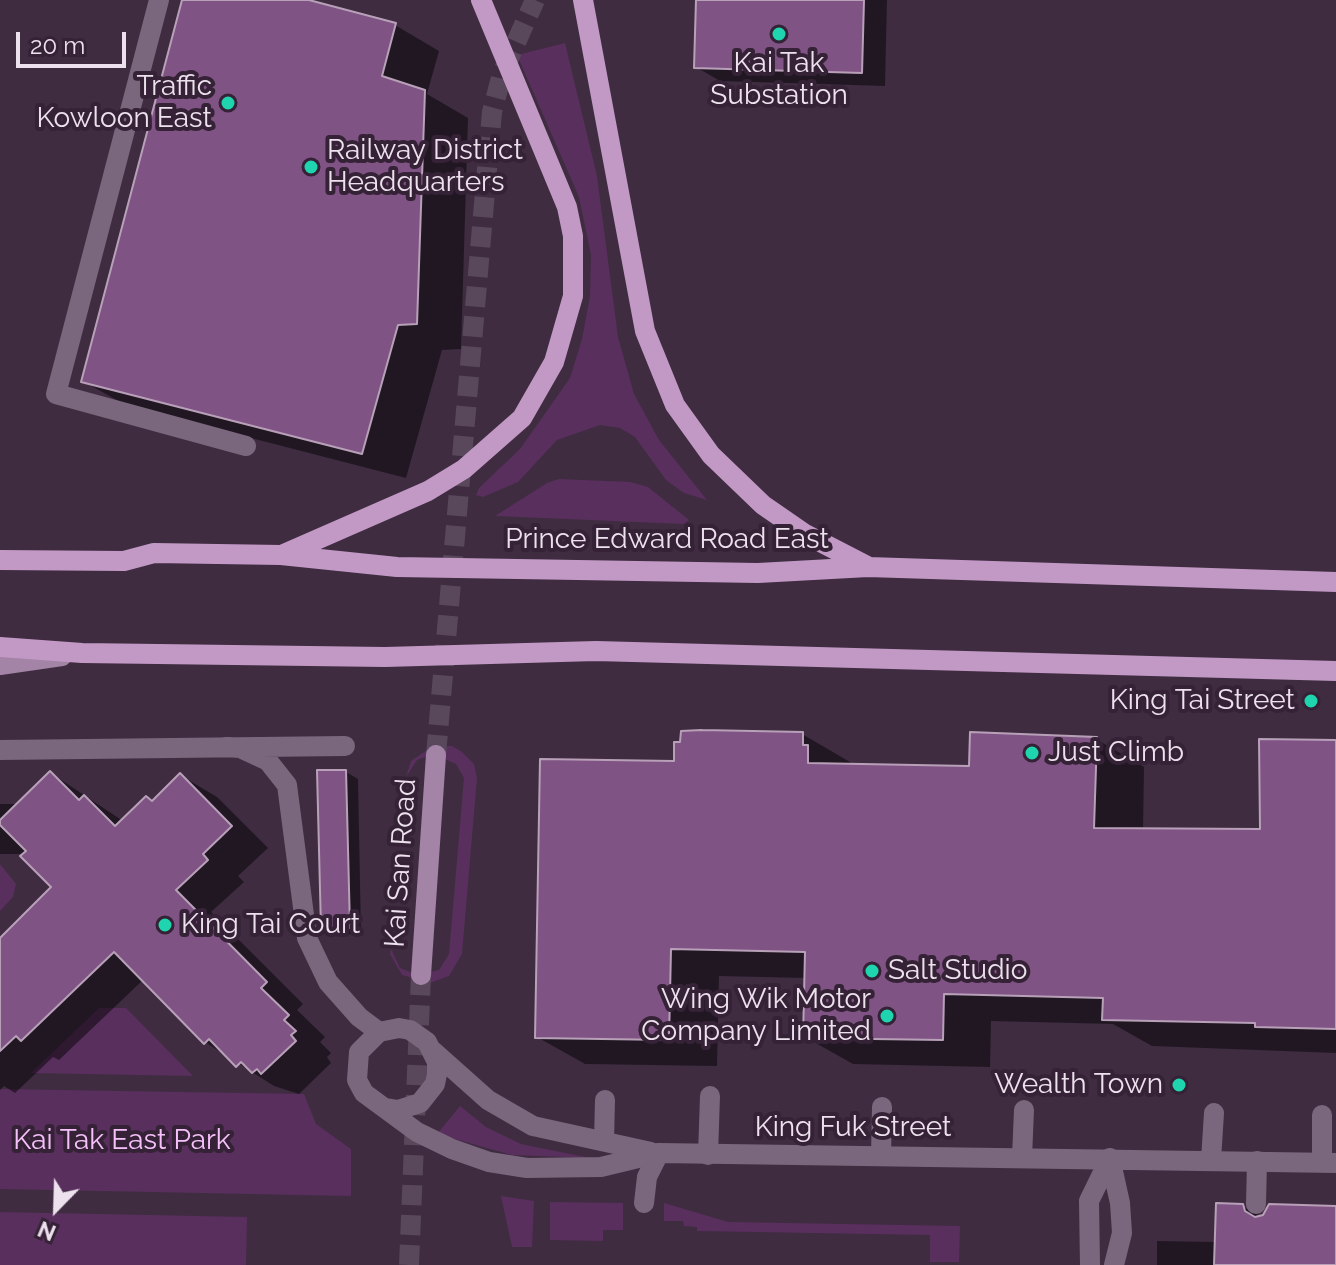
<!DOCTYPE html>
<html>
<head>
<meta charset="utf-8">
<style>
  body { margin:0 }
  #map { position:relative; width:1336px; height:1265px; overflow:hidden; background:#3f2c41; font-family:Raleway,sans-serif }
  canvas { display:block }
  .north { position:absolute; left:16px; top:1169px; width:80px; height:80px; -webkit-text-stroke:6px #352236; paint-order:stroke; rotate:203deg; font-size:22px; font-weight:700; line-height:32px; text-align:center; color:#eee1ee }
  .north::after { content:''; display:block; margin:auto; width:28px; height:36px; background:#eee1ee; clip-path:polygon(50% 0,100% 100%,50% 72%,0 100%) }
  .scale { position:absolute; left:16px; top:32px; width:110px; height:36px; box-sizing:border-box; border:4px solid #eee1ee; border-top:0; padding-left:10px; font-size:24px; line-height:28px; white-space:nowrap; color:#eee1ee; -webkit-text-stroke:6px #352236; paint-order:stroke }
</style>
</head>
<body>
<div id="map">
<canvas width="1336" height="1265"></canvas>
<div class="north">N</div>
<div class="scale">20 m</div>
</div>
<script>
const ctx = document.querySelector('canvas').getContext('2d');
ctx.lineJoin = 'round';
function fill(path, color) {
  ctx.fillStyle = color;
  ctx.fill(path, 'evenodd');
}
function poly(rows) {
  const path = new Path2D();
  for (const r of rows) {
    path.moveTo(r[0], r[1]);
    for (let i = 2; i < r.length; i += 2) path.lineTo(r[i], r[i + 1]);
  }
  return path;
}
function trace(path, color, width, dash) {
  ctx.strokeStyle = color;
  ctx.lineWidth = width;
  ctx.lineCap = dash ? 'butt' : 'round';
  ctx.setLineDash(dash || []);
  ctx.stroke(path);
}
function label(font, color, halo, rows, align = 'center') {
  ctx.font = font + ' Raleway,sans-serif';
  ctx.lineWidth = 8;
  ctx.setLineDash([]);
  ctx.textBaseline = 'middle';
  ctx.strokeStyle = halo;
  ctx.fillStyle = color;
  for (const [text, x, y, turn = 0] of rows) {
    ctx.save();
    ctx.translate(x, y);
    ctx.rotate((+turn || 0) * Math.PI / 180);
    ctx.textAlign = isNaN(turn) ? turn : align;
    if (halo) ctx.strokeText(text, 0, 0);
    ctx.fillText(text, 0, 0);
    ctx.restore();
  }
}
fill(poly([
  [565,43,597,176,618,337,634,394,659,440,707,500,684,493,666,480,635,437,620,428,600,425,557,440,518,482,483,497,476,495,479,488,520,449,570,378,582,339,590,296,591,255,579,197,517,55],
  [559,479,630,482,648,487,689,520,684,524,495,516,547,483],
  [433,746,452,746,462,752,474,764,477,778,462,954,449,976,430,983,402,975,390,954,391,949,400,968,418,975,439,970,449,954,464,778,456,764,433,754,417,760,406,777,411,761],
  [0,864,16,884,13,897,0,911],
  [99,1008,126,1008,193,1076,31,1073],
  [0,1089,304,1094,316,1124,351,1149,351,1196,0,1189],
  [460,1106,486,1127,521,1144,590,1158,512,1155,437,1134],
  [501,1196,534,1201,532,1247,512,1247],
  [550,1202,623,1203,623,1230,603,1230,603,1241,550,1240],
  [664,1203,728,1222,960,1226,959,1262,930,1262,930,1235,697,1231,697,1227,684,1226,683,1221,664,1221],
  [0,1212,247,1217,246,1265,0,1265]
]), '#592f5d');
fill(poly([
  [184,0,302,0,395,25,439,51,427,94,468,118,461,349,442,350,406,478,127,406,83,381],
  [698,0,887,0,885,86,720,81,696,67],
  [802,734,850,762,850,766,971,768,1096,739,1144,767,1143,830,1262,831,1336,742,1336,1053,1152,1046,1113,1024,991,1021,990,1067,853,1064,805,1037,806,978,719,976,717,1066,585,1064,537,1037],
  [346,772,358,779,361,934,335,935,323,927],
  [51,773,123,821,154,802,180,775,217,797,268,848,238,876,244,882,211,912,303,1004,297,1010,325,1037,320,1042,331,1053,327,1057,331,1063,299,1094,274,1086,205,1042,144,979,59,1060,53,1057,15,1093,4,1086,0,1090,0,939,54,887,21,854,0,854,0,804,19,804],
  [1242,1206,1262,1217,1336,1208,1336,1265,1157,1265,1157,1241,1217,1242]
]), '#0007');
const building = poly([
  [182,0,309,0,396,23,382,76,425,90,417,324,398,325,362,454,81,382,182,0],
  [696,0,864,0,862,73,694,68,696,0],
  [702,730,803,732,803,745,808,745,808,763,969,766,970,732,1097,737,1094,828,1260,829,1259,739,1336,740,1336,1029,1255,1027,1255,1023,1102,1020,1103,998,944,994,943,1040,803,1038,805,952,671,949,669,1040,535,1038,540,759,674,761,674,742,680,742,681,731,702,730],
  [317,770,346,770,350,928,321,929,317,770],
  [50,771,79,800,84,795,115,826,146,796,152,801,180,773,232,826,203,854,208,860,176,890,267,982,261,988,289,1015,284,1020,296,1031,291,1035,296,1041,261,1074,257,1069,252,1073,241,1062,236,1067,209,1039,204,1044,114,952,21,1041,16,1036,0,1051,0,938,51,887,20,856,26,851,0,825,0,820,50,771],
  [1216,1203,1243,1204,1245,1211,1255,1217,1263,1215,1269,1204,1336,1206,1336,1265,1214,1265,1216,1203]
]);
fill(building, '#7f5383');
trace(building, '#b8a0b9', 2);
trace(poly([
  [436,755,492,112,502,74,535,0],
  [409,1265,421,975]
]), '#59475b', 20, [20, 10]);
trace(poly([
  [159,0,56,394,246,446],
  [226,747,240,748,268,761,287,785,307,938,328,982,359,1017,379,1032],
  [0,750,345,746],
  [604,1141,605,1100],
  [708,1155,710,1096],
  [881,1156,882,1107],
  [1022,1157,1024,1110],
  [1211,1160,1214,1113],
  [1322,1162,1322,1115],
  [644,1203,647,1177,659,1153],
  [1256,1204,1257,1161]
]), '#7b677d', 20);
trace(poly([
  [433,1051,488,1100,533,1126,651,1152],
  [386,1108,398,1110,420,1103,435,1084,437,1074,437,1062,427,1042,410,1030,399,1028,379,1032,359,1052,357,1080,364,1093,417,1132,452,1149,489,1162,527,1168,601,1167,659,1153,1336,1163],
  [1110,1158,1120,1203,1122,1233,1114,1265],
  [1090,1265,1089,1201,1110,1158]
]), '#7b677d', 20);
trace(poly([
  [0,665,62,656],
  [421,975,436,755]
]), '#a384a6', 20);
trace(poly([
  [583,0,645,331,675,405,711,455,763,505,805,534,867,566],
  [284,554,428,491,464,469,522,418,554,362,573,296,573,236,567,207,481,0],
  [0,560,124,561,154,553,281,555,397,567,758,573,868,567,1336,582],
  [0,647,82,653,385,657,596,651,1336,671]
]), '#c299c5', 20);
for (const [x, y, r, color] of [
  [779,34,8,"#1fd5b0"],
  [228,103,8,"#1fd5b0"],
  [311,167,8,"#1fd5b0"],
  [1311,701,8,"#1fd5b0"],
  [1032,753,8,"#1fd5b0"],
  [165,925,8,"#1fd5b0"],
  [872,971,8,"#1fd5b0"],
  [887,1016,8,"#1fd5b0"],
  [1179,1085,8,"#1fd5b0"]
]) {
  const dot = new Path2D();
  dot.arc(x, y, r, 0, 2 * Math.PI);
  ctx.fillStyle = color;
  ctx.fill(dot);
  trace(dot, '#352236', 3);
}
label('28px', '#eee1ee', '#352236', [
  ["Kai Tak",779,64,"center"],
  ["Substation",779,96,"center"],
  ["Traffic",212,87],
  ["Kowloon East",212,119],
  ["Railway District",327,151,"left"],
  ["Headquarters",327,183,"left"],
  ["King Tai Street",1295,701],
  ["Just Climb",1048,753,"left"],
  ["King Tai Court",181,925,"left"],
  ["Salt Studio",888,971,"left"],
  ["Wing Wik Motor",871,1000],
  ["Company Limited",871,1032],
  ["Wealth Town",1163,1085]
], 'right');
label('28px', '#eee1ee', '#352236', [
  ["Prince Edward Road East",667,540],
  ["Kai San Road",401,863,-86],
  ["King Fuk Street",853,1128]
]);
label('28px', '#f6c1fb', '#352236', [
  ["Kai Tak East Park",122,1141]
]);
</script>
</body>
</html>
